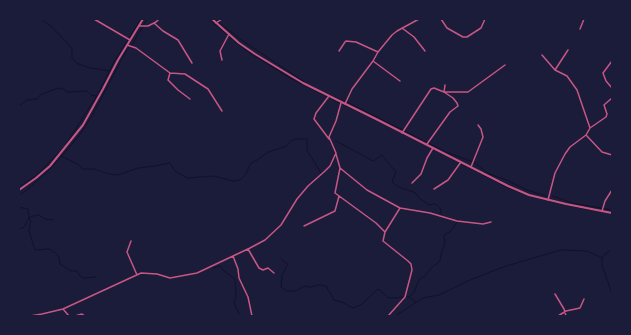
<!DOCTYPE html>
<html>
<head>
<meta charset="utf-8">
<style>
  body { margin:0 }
  #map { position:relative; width:631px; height:335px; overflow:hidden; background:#1b1b3a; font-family:"PT Sans",sans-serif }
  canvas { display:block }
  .frame { position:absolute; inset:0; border:20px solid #1b1b3a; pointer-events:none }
</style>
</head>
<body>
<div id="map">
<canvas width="631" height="335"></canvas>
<div class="frame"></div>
</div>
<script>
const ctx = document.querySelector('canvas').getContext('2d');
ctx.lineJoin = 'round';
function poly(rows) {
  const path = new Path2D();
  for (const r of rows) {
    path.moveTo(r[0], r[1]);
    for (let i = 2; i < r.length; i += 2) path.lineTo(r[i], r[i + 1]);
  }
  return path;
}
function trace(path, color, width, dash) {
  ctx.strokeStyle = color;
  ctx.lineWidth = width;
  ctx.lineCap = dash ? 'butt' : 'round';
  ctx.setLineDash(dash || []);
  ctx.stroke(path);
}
trace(poly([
  [41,19,52,27,69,45,72,49,72,58,76,63,90,68,110,71],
  [209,19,232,39,247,51,290,78,340,103],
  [214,19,243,41,306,83],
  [325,93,345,102],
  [347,102,448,153,474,162,487,173,509,181,527,190,546,196],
  [344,105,358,111],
  [19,106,27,100,37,99,40,95,58,88,63,89,67,92,87,91,91,95,96,96],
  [398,131,445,155],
  [336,141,373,161,382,155,396,172,392,182,399,187,416,193,419,198,429,205,434,204,437,205,440,208,441,210,440,214,442,216],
  [61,156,79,165,82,169,94,169,109,174,118,175,138,168,155,166,170,163,175,171,187,178,214,176,233,181,240,180,245,175,251,163,257,160,268,152,287,146,291,141,295,139,307,139,307,150,321,173],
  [450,158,509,188,524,194],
  [19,187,37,175,65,146,98,94,114,62,141,19],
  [19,195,27,190,52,167,79,136,93,114,126,51,133,43,147,19],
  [553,196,572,203,612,210],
  [550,201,590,210],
  [19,207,28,209,29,219,31,220,29,231,35,250,50,249,59,256,60,264,71,271,77,271,80,276,83,278,96,277],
  [19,229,24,227,30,217,33,216,39,215,45,219,53,220],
  [602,258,606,253,612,250],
  [282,259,284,262,288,264,282,275,281,287,287,291,296,291,304,286,310,287,319,285,326,286,334,300,342,302,353,308,361,305,378,289,389,298,409,297,416,302],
  [213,268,220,266,224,271,235,279,236,297,234,303,240,316],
  [409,297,414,292,419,280,425,276,431,268,440,261,441,254,445,244,444,235,451,231,457,222],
  [395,316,423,298,439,295,470,280,506,266,561,250,587,251,602,258,602,265,612,294]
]), '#12122b', 1);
trace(poly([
  [94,19,130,40],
  [441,19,447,28,463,37,467,37,481,28,485,19],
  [154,23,163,31,178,40,192,63],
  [216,23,222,19],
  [139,26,148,26,156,22,159,19],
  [402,28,414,37,425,51],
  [580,29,584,19],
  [127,45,136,48,170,73,185,74,208,89,222,111],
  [339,51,345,42,346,41,356,42,378,52],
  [542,55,555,70,567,76,577,90,590,128,586,135,570,147,565,154,555,173,548,200],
  [222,60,220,51,229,34],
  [373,61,400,81],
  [612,61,603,73,606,81,612,88],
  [555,70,568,50],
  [170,73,168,80,178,90,190,99],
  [345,104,352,89,373,61,378,52,392,35,397,31,419,19],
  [590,128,606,117,607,114,604,105,612,98],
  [402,133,431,89,434,88,444,92,468,92,505,65],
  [586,135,602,152,612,155],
  [329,139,314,119,316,113,329,96],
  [427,144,450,112,458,106,457,103,453,98,444,92,445,85],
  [336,154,340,168,335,193,376,223,385,232],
  [471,167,483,137,481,129,478,125],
  [340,168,367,190,400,208,385,232,383,241,408,261,411,264,412,270,405,297,388,316],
  [412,183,421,174,427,158,433,148],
  [434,189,448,180,461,162],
  [400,208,430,213,457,221,483,224,491,222],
  [602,211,605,201,612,190],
  [304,226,335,211,339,196],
  [131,241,127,252,137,275],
  [248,249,259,268,263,270,268,268,274,273],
  [233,256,238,269,239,278,248,297,252,316],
  [555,294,564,309,566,316],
  [63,309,69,316],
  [30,316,42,314,63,309,141,273,157,274,170,278,197,273,250,248,265,240,281,225,297,199,308,186,325,171,330,166,336,153,329,137,336,121,341,103],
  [75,316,82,314,85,316],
  [558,316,566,311,580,308,584,299]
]), '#c65784', 1.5);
trace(poly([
  [212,19,239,43,255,54,303,83,376,119,508,186,529,195,566,204,612,213],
  [19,190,36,178,50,166,83,125,103,89,118,60,143,19]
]), '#c65784', 2);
</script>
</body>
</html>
